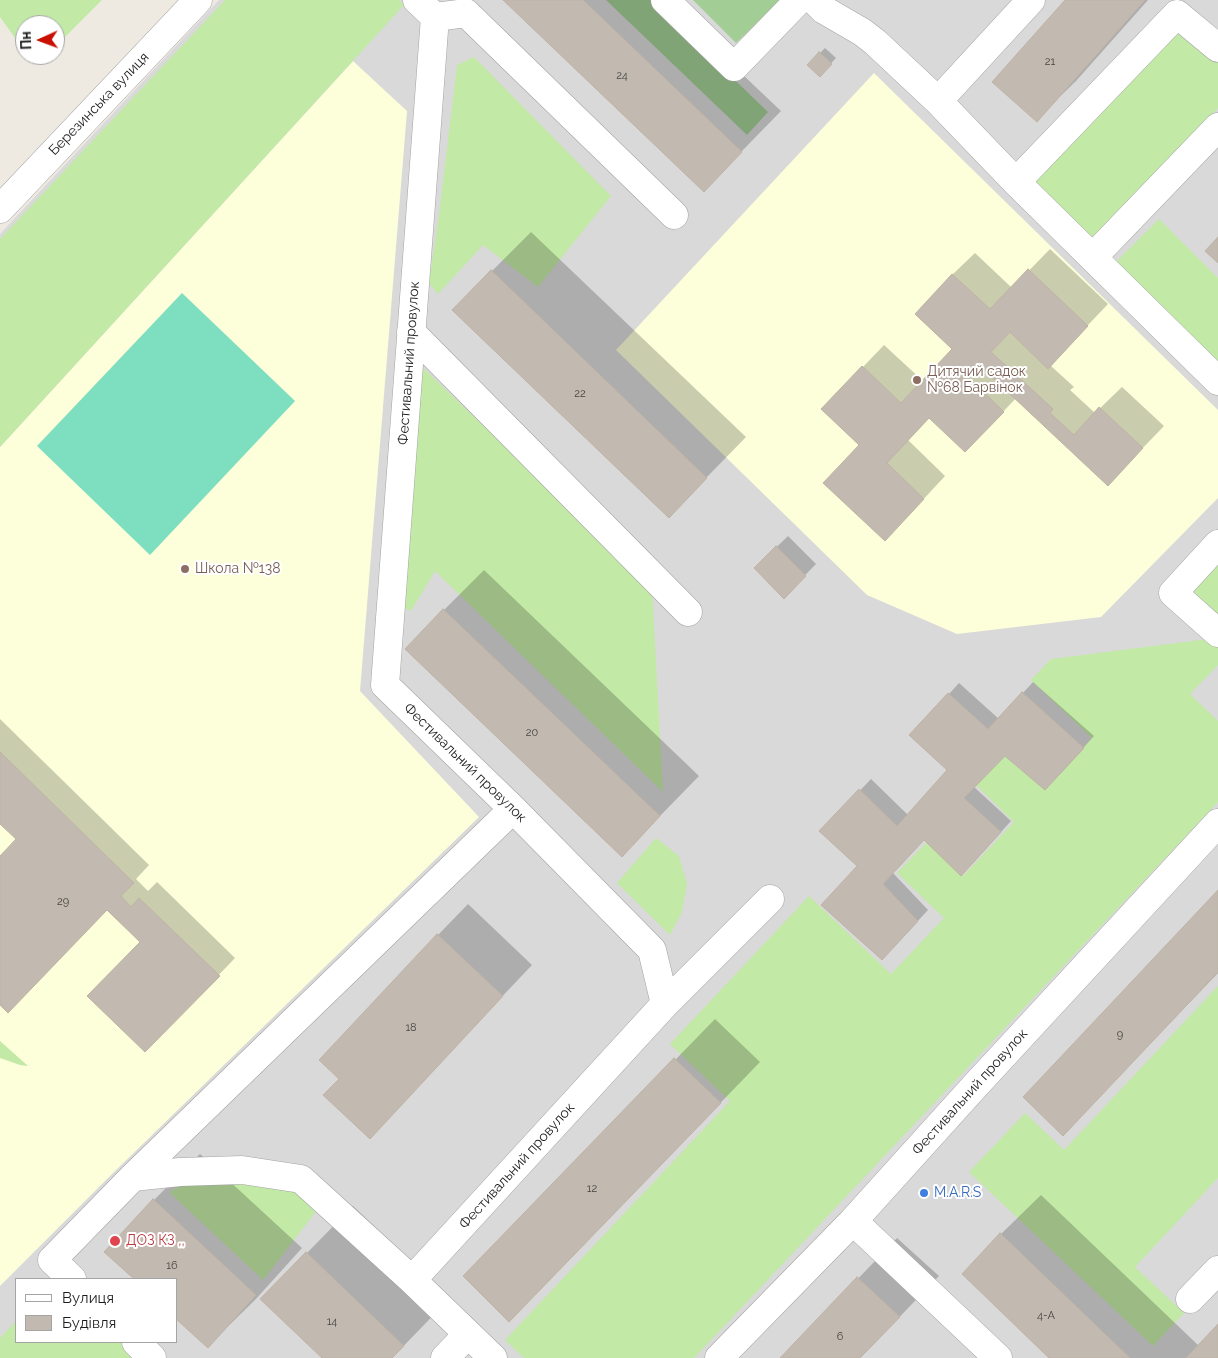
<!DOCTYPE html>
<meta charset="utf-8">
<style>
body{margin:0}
#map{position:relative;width:1218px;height:1358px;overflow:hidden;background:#eeeae1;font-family:Raleway,sans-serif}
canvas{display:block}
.legend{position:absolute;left:15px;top:1278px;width:162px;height:65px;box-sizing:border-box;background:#fff;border:1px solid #a4a4a4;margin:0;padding:6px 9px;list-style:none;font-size:15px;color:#1c1c1c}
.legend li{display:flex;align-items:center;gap:10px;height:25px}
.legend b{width:25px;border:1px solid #a4a4a4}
.north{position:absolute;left:15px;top:15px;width:50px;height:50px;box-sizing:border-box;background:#fff;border:1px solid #a4a4a4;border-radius:50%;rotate:268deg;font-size:14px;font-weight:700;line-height:20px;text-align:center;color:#1c1c1c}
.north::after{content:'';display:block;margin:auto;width:18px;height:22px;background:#c80f00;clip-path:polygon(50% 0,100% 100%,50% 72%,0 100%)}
</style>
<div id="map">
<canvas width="1218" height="1358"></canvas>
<ul class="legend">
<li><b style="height:6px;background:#fff"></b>Вулиця</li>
<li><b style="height:14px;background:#c2bab1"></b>Будівля</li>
</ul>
<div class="north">Пн</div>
</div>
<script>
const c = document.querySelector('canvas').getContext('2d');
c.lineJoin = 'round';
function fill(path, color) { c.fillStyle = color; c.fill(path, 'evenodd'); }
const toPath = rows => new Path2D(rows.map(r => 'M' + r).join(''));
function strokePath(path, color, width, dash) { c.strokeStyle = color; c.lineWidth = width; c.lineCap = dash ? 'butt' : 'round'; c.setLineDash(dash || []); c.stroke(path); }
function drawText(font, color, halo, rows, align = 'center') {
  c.font = font + ' Raleway,sans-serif'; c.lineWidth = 4; c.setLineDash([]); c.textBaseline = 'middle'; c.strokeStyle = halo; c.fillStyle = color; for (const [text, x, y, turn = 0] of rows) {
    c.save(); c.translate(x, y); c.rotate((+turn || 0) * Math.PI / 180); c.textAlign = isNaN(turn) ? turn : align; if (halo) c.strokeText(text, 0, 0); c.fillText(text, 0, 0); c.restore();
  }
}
const residential = toPath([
 [219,0,1218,0,1218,1358,0,1358,0,234],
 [16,1279,176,1279,176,1342,16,1342]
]);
const education = toPath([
 [353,61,407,111,360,691,479,817,111,1175,0,1286,0,447],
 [874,73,1218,410,1218,498,1101,617,957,634,867,595,616,350]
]);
const grass = toPath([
 [0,0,102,0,55,47,55,25,25,25,25,52,0,17],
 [225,0,399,0,404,5,0,447,0,239],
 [1179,22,1218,60,1218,108,1092,244,1028,182],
 [474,57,611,196,538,287,483,245,438,294,429,283,439,215,457,65],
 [1159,219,1218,278,1218,366,1114,264],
 [422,367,652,587,663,792,435,571,411,611,402,607],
 [1218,554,1218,616,1187,585],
 [1208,639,1218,648,1218,665,1190,694,1218,721,1218,802,694,1358,524,1358,505,1340,730,1101,670,1044,809,896,891,974,944,918,897,873,928,841,964,875,1014,822,975,784,1004,752,1044,789,1092,738,1031,680,1051,659],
 [656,838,679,856,687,884,682,912,670,935,617,883],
 [1218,986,1218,1178,1135,1267,1184,1313,1153,1346,969,1172,1025,1113,1064,1150],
 [0,1041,28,1066,20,1065,0,1058],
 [190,1181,242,1182,292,1188,318,1209,263,1280,169,1192],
 [16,1321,16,1342,121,1342,137,1358,0,1358,0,1338]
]);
const forest = toPath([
 [606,0,652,0,768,112,747,135],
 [693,0,780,0,736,43]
]);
const pitch = toPath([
 [182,293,295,401,150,555,37,446]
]);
const shadow = toPath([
 [505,0,664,0,781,111,704,190],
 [1066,0,1148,0,1076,81,1036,120],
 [825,48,836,58,820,75,808,65],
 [531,232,746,437,669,516,492,271],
 [1050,249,1108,304,1050,365,1074,387,1070,390,1095,413,1122,387,1164,426,1108,484,1016,398,987,429,930,417,908,440,945,476,906,518,861,445,863,367,884,345,923,381,953,349,916,314,953,274,975,253,1012,288],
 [788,536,816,564,784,597,755,568],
 [484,570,699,776,622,855,444,610],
 [1033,682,1094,736,1056,778,1005,755,974,787,1011,821,972,864,924,839,893,873,928,910,893,948,859,866,821,831,871,779,908,815,949,770,949,694,959,683,999,719],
 [0,719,149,865,136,879,148,891,157,882,235,958,162,1034,141,942,107,908,0,1004,0,858,18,838,0,822],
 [1218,892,1218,973,1063,1134],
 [468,904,532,965,369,1137,341,1078,438,935],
 [715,1019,760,1062,549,1280,465,1276],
 [200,1154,302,1248,255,1300,208,1346,176,1279,136,1279,106,1252,154,1200],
 [1041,1195,1199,1346,1218,1326,1218,1358,1051,1358,1001,1234],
 [353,1206,450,1298,392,1358,324,1358,262,1299],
 [897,1238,939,1276,860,1358,782,1358]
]);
const building = toPath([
 [503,0,583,0,742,152,704,192,503,0],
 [1065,0,1145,0,1037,122,992,82,1065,0],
 [819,52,832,64,820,77,807,65,819,52],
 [1218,237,1218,263,1205,251,1218,237],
 [1028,269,1088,326,1048,369,1010,332,991,352,1053,409,1050,413,1074,435,1099,407,1143,448,1108,486,979,365,968,377,1004,412,965,452,929,418,887,463,924,499,885,541,823,483,859,445,821,409,862,366,901,403,952,349,915,314,952,274,990,309,1028,269],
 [491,270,707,478,669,518,452,310,491,270],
 [776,546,806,576,784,599,754,568,776,546],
 [443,609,660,816,622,857,405,649,443,609],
 [1022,692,1084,748,1045,790,1005,756,964,798,1001,832,961,876,924,840,883,884,918,921,882,960,821,905,857,866,819,831,859,789,897,826,947,770,909,735,948,693,988,729,1022,692],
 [0,752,134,883,121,896,131,907,139,898,220,976,145,1052,87,996,140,942,107,910,8,1013,0,1005,0,856,16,839,0,824,0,752],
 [1218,890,1218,972,1063,1136,1023,1097,1218,890],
 [437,934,503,996,370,1139,323,1095,339,1079,319,1060,437,934],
 [674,1058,721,1103,509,1322,463,1276,674,1058],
 [153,1199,256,1295,208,1348,176,1319,176,1279,134,1279,104,1252,153,1199],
 [1000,1233,1130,1358,1049,1358,962,1274,1000,1233],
 [306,1252,404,1346,392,1358,322,1358,260,1299,306,1252],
 [857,1277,900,1317,860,1358,780,1358,857,1277],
 [1218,1324,1218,1358,1186,1358,1218,1324]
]);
const minor = toPath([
 [417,0,435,17,385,685,513,809,652,950,665,1004],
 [665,0,734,67,799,0],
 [814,0,824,10,862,32,875,42,938,101,1016,182,1218,381],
 [435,17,466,13,674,215],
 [938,101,1031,0],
 [1016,182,1177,14,1218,48],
 [0,209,198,0],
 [1093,257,1218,127],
 [411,332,688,612],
 [1218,544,1173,593,1218,633],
 [133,1177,513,809],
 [853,1221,998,1358],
 [72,1279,52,1260,133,1177,180,1172,242,1170,301,1179,412,1280],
 [1190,1299,1218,1270],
 [136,1342,152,1358],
 [445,1358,468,1334],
 [493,1358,412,1280,665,1004,770,899],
 [719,1358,853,1221,974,1087,1218,823]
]);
const markers = [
 [917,380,5,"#8d6e63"],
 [185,569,5,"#8d6e63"],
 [924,1193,5,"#3f7fe0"],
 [115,1241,6,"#e0444e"]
];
const numberNames = [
 ["21",1050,62],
 ["24",622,76],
 ["22",580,394],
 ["20",532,733],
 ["29",63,902],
 ["18",411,1028],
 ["9",1120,1035],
 ["12",592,1189],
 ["16",172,1266],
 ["4-А",1046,1316],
 ["14",332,1322],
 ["6",840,1337]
];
const streetNames = [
 ["Березинська вулиця",99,104,-46],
 ["Фестивальний провулок",409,363,-86],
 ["Фестивальний провулок",465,763,44],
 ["Фестивальний провулок",970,1092,-48],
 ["Фестивальний провулок",517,1166,-48]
];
const educationNames = [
 ["Дитячий садок",927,372],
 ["№68 Барвінок",927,388],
 ["Школа №138",195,569]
];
const shopNames = [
 ["M.A.R.S",934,1193]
];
const healthNames = [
 ["ДОЗ КЗ ,,",126,1241]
];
fill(residential, '#dad9d9');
fill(education, '#fcffd9');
fill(grass, '#c2e9a6');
fill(forest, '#a2cd95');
fill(pitch, '#7edec0');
fill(shadow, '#0003');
fill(building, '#c2bab1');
strokePath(building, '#bfb2a4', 1);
strokePath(minor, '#a3a3a3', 29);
strokePath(minor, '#fff', 28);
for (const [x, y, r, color] of markers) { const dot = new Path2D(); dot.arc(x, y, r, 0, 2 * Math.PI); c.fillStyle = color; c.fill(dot); strokePath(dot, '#fff', 2); }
drawText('11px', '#464441', null, numberNames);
drawText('14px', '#1c1c1c', '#fff', streetNames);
drawText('14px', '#785e54', '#fff', educationNames, 'left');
drawText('14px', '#366cbe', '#fff', shopNames, 'left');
drawText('14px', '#be3a42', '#fff', healthNames, 'left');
</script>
